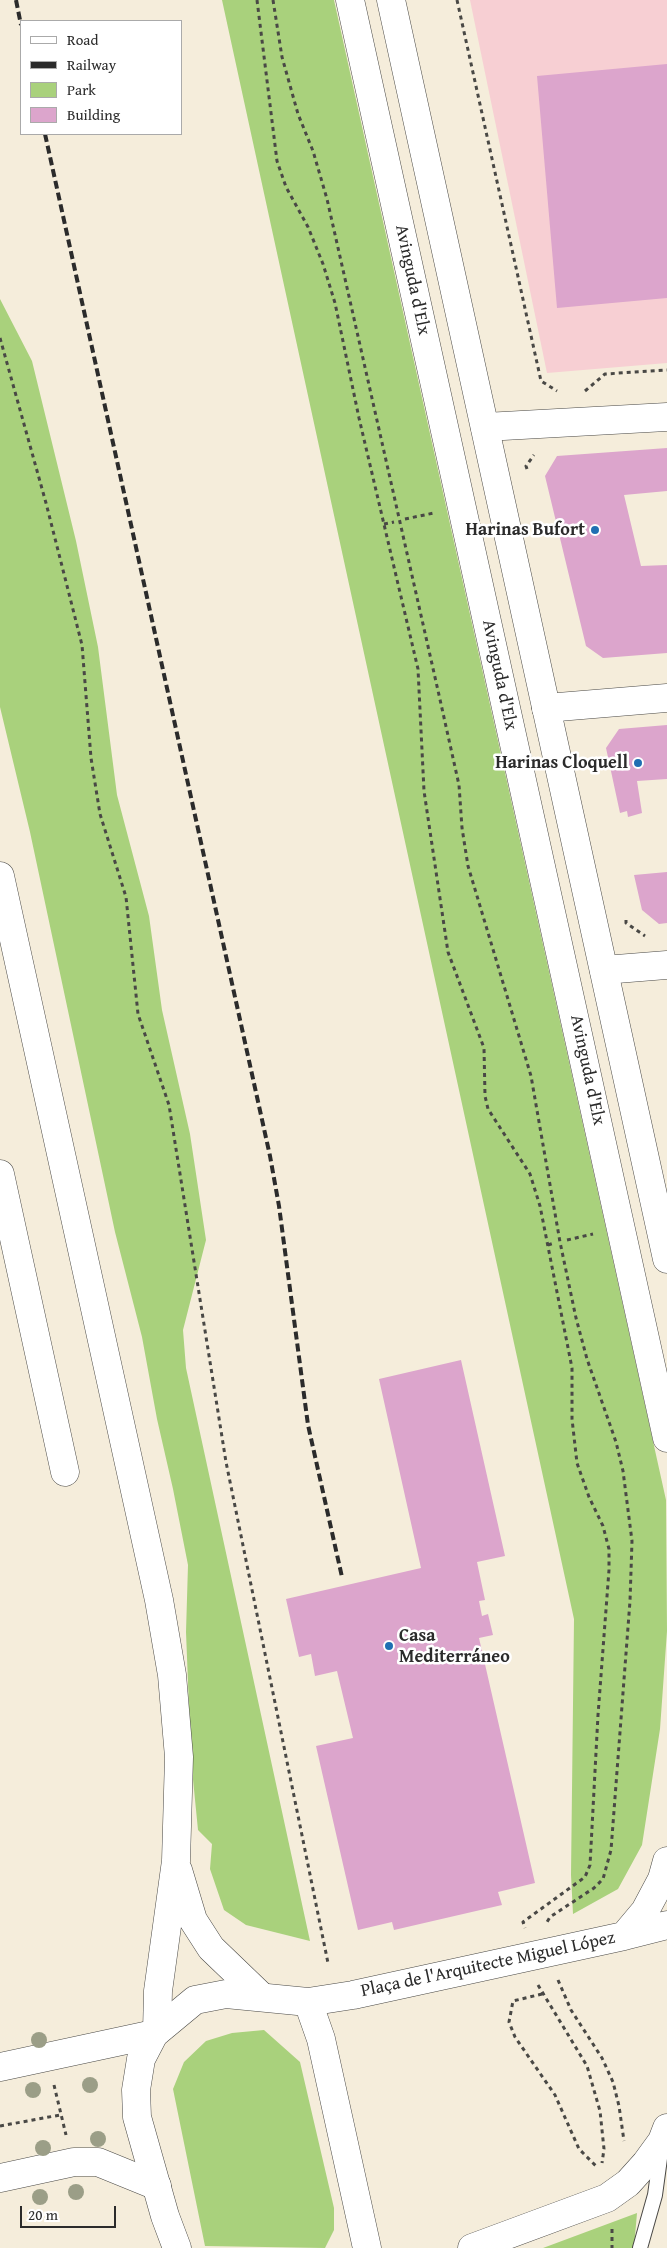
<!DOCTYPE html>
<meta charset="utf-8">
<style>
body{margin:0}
#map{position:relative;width:667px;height:2248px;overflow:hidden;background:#f5eddb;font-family:"Gentium Book Plus",serif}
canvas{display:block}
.legend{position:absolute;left:20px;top:20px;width:162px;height:115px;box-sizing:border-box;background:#fff;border:1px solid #aaa;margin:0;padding:6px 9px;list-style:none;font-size:15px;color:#2b2b2b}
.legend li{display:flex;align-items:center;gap:10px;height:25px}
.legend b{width:25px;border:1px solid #aaa}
.scale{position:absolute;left:20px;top:2206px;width:96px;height:22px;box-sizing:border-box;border:2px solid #2b2b2b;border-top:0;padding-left:6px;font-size:15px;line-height:18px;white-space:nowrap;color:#2b2b2b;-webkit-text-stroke:4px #fff;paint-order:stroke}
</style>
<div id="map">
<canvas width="667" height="2248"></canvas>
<ul class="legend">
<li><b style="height:6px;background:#fff"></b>Road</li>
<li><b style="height:6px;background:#2b2b2b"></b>Railway</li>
<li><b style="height:14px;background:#a9d17c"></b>Park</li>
<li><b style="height:14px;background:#dca5cc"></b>Building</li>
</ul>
<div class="scale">20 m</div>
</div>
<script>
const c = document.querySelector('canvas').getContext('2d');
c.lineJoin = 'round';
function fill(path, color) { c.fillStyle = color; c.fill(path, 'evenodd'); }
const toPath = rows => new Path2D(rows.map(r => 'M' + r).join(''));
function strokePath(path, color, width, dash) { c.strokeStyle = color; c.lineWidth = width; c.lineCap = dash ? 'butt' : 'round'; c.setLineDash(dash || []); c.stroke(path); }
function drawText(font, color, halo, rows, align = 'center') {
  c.font = font + ' "Gentium Book Plus",serif'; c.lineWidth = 5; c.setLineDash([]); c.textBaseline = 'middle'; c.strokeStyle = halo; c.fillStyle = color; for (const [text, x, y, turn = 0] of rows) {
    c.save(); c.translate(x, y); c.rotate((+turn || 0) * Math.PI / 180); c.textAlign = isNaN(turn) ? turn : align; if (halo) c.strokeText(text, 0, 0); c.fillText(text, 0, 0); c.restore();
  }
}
const built = toPath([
 [470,0,667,0,667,363,547,373]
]);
const green = toPath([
 [222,0,334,0,666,1500,667,1631,660,1729,642,1845,618,1889,573,1914,571,1875,574,1619],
 [0,299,32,361,76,541,98,647,117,795,149,916,162,1010,190,1134,206,1240,183,1330,186,1368,310,1941,246,1925,224,1910,210,1869,212,1844,198,1830,191,1759,186,1632,188,1565,173,1489,157,1419,142,1337,115,1232,30,832,0,707],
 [264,2030,300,2062,334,2208,334,2230,325,2248,205,2246,173,2089,184,2062,206,2041,232,2033],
 [637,2213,634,2248,543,2248]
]);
const building = toPath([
 [667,64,667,298,557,308,537,76],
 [667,448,667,491,624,495,641,566,667,565,667,653,603,658,586,646,545,476,557,456],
 [667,725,667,779,637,781,642,813,628,817,627,811,620,813,606,748,619,729],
 [667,872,667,923,659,924,642,910,634,875],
 [461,1360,505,1556,477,1562,485,1600,479,1601,482,1616,488,1614,493,1635,479,1638,535,1883,498,1892,502,1905,394,1930,392,1922,358,1930,316,1746,353,1738,337,1671,315,1676,311,1654,299,1657,286,1599,421,1568,379,1379]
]);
const path = toPath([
 [257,0,277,161,286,187,308,227,323,264,335,303,359,418,418,669,424,791,448,952,484,1048,485,1096,488,1109,530,1174,540,1206,572,1368,572,1419,577,1463,589,1497,603,1526,609,1549,609,1570,598,1715,590,1865,585,1877,523,1922,525,1928],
 [273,0,282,57,298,114,313,151,327,199,439,695,459,785,462,828,468,866,531,1076,560,1242,576,1318,587,1359,616,1442,623,1471,632,1541,630,1601,611,1850,603,1879,594,1888,550,1917,547,1922],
 [457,0,541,381,557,391],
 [0,338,46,503,82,645,91,758,100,814,126,897,138,1014,169,1105,226,1462,328,1963],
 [585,391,605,374,667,370],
 [527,469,526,466,534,455],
 [405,519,434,513],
 [384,524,394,522],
 [626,920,626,923,645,936],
 [567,1240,593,1234],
 [548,1245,554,1243],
 [558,1980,571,2010,602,2058,613,2082,619,2106,624,2141],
 [538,1985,587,2066,600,2111,604,2149,602,2163],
 [542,1994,513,2001,509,2022,515,2037,555,2095,579,2149,597,2167],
 [54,2085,66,2135],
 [0,2126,60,2115],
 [612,2229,612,2248]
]);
const lane = toPath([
 [640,2248,655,2195,661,2151]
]);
const street = toPath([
 [485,427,667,417],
 [546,708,667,698],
 [0,876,159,1600,172,1675,179,1757,176,1861,158,1991,157,2031],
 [604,970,667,965],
 [0,1174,65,1472],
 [178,1870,193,1920,211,1948,262,1997]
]);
const secondary = toPath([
 [0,2067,154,2034],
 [0,2178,74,2162,98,2162,157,2186]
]);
const primary = toPath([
 [350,0,667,1438],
 [391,0,667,1259],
 [624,1936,645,1911,662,1879,667,1861],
 [308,2002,321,2039,367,2248],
 [177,2248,165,2216,137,2117,136,2090,141,2059,154,2034,195,2000,226,1994,308,2002,353,1995,624,1936,667,1925],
 [472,2248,607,2198,628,2183,646,2163,662,2141,667,2128]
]);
const rail = toPath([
 [16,0,21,25],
 [45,134,270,1156,279,1206,308,1425,342,1577]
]);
const trees = [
 [39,2040],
 [90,2085],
 [33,2090],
 [98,2139],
 [43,2148],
 [76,2192],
 [40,2197]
];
const markers = [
 [595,530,5,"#1f6fb2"],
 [638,763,5,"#1f6fb2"],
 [389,1646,5,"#1f6fb2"]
];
const streetNames = [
 ["Avinguda d'Elx",412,280,78],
 ["Avinguda d'Elx",499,675,78],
 ["Avinguda d'Elx",587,1070,78],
 ["Plaça de l'Arquitecte Miguel López",488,1965,-12]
];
const poiNames = [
 ["Harinas Bufort",585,530],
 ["Harinas Cloquell",628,763],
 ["Casa",399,1636,"left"],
 ["Mediterráneo",399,1657,"left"]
];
fill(built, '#f7cfd3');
fill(green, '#a9d17c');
fill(building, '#dca5cc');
strokePath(lane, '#494845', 16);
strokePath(street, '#494845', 29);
strokePath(secondary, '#494845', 29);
strokePath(primary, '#494845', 29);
strokePath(path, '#494845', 3, [4, 4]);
strokePath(lane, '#fff', 14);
strokePath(street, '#fff', 28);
strokePath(secondary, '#fff', 28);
strokePath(primary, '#fff', 28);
strokePath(rail, '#2b2b2b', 4, [8, 4]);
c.fillStyle = '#9b9e87';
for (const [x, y] of trees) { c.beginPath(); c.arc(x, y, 8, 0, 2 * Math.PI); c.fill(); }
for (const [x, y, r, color] of markers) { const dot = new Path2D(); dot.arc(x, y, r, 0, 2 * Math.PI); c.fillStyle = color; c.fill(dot); strokePath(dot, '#fff', 2); }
drawText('18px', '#2b2b2b', '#fff', streetNames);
drawText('bold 18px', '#2b2b2b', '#fff', poiNames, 'right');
</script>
